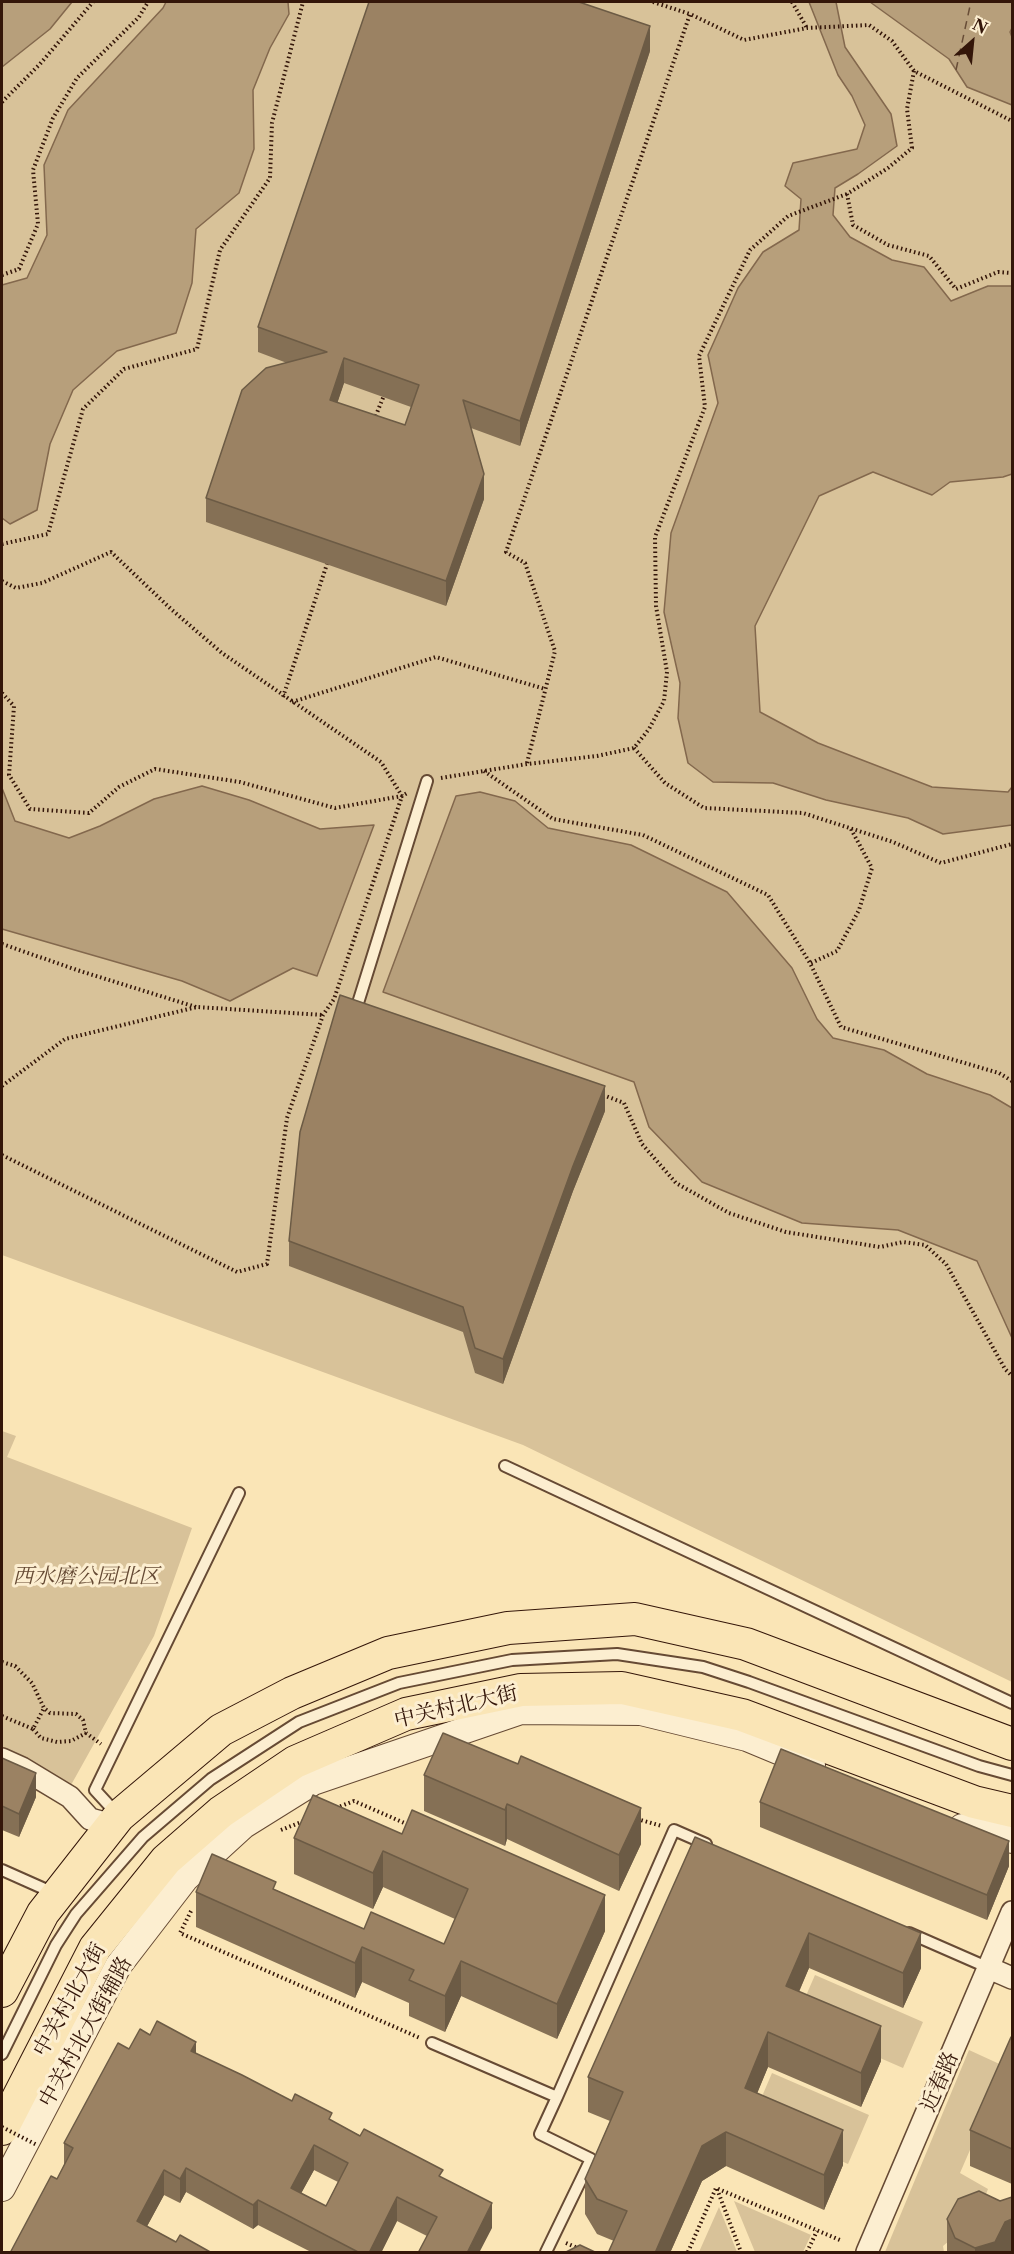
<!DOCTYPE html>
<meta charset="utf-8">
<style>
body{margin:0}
#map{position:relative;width:1014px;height:2254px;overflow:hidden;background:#fae5b6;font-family:"Libre Caslon Text",serif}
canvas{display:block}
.frame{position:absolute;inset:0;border:3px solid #341609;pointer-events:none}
.north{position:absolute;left:942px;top:12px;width:60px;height:60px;-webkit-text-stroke:4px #fceed0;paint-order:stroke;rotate:27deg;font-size:16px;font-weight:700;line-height:24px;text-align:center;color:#341609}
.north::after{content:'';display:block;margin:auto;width:21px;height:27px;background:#341609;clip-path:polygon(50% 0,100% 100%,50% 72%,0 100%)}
</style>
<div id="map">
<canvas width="1014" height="2254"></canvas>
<div class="frame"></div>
<div class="north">N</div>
</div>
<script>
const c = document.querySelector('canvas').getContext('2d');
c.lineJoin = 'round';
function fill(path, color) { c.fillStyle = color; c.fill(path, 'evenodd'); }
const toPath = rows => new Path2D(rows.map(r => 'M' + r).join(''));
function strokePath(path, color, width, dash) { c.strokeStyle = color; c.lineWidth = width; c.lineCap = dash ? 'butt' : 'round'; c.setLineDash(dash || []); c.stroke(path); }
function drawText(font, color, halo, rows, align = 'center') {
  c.font = font + ' "Libre Caslon Text","Noto Serif SC",serif'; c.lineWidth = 6; c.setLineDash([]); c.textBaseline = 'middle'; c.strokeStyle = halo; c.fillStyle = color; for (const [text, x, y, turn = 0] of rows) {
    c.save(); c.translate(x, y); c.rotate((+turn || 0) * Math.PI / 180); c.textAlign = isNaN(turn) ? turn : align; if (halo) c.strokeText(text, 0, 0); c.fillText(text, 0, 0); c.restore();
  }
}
const green = toPath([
 [2,2,1012,2,1012,1682,523,1445,2,1255],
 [2,1431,16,1436,7,1457,192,1528,154,1636,61,1803,2,1775],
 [815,1975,923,2022,903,2068,795,2021],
 [969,2050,1006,2067,960,2173,988,2189,981,2207,967,2226,943,2246,944,2252,885,2252],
 [772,2073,869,2115,848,2164,751,2122],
 [734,2201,811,2235,803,2252,755,2252],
 [719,2207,737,2252,699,2252]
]);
const water = toPath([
 [2,2,72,2,50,29,2,67,2,2],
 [166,2,288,2,289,14,270,48,253,90,254,149,239,193,196,229,192,283,176,333,117,351,73,390,50,444,37,510,10,524,2,518,2,285,27,278,47,235,44,165,68,110,163,8,166,2],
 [809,2,836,2,845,47,891,114,897,146,858,174,835,188,833,215,850,237,892,260,924,267,951,301,988,286,1012,286,1012,474,1003,477,950,482,932,495,873,472,819,496,755,626,760,712,818,743,932,787,1008,792,1012,787,1012,825,943,834,908,818,826,800,773,783,713,782,688,763,678,718,680,683,664,612,671,533,718,403,708,355,738,288,763,252,799,230,801,199,785,186,793,163,857,149,865,125,852,96,838,75,809,2],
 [870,2,1012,2,1012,28,1010,32,1012,37,1012,105,967,87,949,59,870,2],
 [202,786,249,800,320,829,374,825,317,976,293,968,230,1001,182,981,2,929,2,788,15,821,69,838,100,826,154,799,202,786],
 [480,792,515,801,548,828,631,845,727,892,792,968,817,1019,833,1038,884,1050,927,1074,990,1095,1012,1108,1012,1338,977,1261,898,1230,802,1223,702,1182,649,1127,634,1082,383,992,456,796,480,792]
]);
const ferry = toPath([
 [956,70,970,6,968,2]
]);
const path = toPath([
 [653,2,690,14],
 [792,2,807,28],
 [914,71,907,109,912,148,888,168,847,194,853,225,888,245,929,256,956,289,998,272,1012,273],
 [2,102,40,64,93,2],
 [2,275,19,269,38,224,33,170,53,118,77,78,139,17,148,2],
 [374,420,385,393],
 [2,544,48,534,83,409,124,369,197,349,220,250,270,178,272,123,303,2],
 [2,581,16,588,42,583,111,552,172,610,222,653,381,762,402,796],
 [2,693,14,706,9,775,30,809,89,813,119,787,155,769,240,782,335,808,402,796,407,793],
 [283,697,328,561],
 [292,702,436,657,545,689],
 [634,748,665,783,704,808,803,813,893,842,941,863,1012,844],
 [527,763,555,651,525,563,506,552,690,14,744,40,807,28,869,25,892,41,914,71,1012,121],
 [484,771,553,819,643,835,768,895,810,963,841,1027,999,1073,1012,1081],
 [441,778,527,764,597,756,634,748,649,729,664,701,667,672,656,606,655,537,705,407,699,356,750,250,788,216,847,194],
 [2,944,80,971,196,1007],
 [811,963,837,951,859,910,872,868,851,829],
 [2,1086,65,1039,197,1007,323,1015],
 [603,1095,624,1103,642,1144,676,1183,729,1213,786,1232,880,1247,903,1242,925,1245,946,1264,1005,1369,1012,1376],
 [2,1155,237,1272,267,1264,287,1118,323,1015,334,999,402,796],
 [2,1662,15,1666,32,1683,44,1708,50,1713,76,1714,83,1720,86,1733,101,1744],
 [2,1716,33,1729,44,1708],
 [33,1729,41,1738,57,1742,71,1741,86,1733],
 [336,1808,354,1801,409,1825],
 [637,1819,662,1826],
 [281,1830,304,1821],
 [191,1911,180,1933,420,2038],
 [717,2189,741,2252],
 [566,2243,587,2252],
 [688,2252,716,2188,840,2240],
 [807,2252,817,2231]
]);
const service = toPath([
 [358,1003,427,781],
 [505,1466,1012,1703],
 [117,1814,95,1790,239,1493],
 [2,1870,47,1890,55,1886],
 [909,1933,989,1968],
 [432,2043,557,2097,674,1830,706,1844],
 [2,2054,56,1945,76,1914,143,1837,211,1779,299,1722,399,1683,512,1660,617,1654,703,1667,749,1682,979,1766,1012,1775],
 [546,2252,591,2159,540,2134,557,2097]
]);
const minor = toPath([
 [2,1759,22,1768,70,1797,90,1819,112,1825],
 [989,1968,1012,1978],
 [867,2252,1012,1912]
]);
const tertiary = toPath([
 [962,1827,1012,1840],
 [2,2188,118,1966,185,1879,244,1825,313,1782,521,1711,641,1712,747,1738,812,1765]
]);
const primary = toPath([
 [2,1991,43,1913,119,1816,221,1730,292,1693,388,1653,508,1628,635,1619,746,1644,1012,1744],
 [2,2129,95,1948,166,1860,221,1812,295,1762,406,1714,521,1690,622,1688,742,1715,974,1802,1012,1811]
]);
const pathBridge = toPath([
 [2,2127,37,2145]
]);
const wall = toPath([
 [650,51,520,446,471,428,484,499,446,606,206,522,206,498,287,363,258,352,258,327],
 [344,383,411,407,405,425,337,403],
 [605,1111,573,1191,503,1384,475,1373,463,1332,289,1266,289,1241],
 [2,1758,36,1797,19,1837,2,1830],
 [424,1775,641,1844,619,1891,507,1839,505,1846,424,1811],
 [313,1795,605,1931,557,2039,461,1996,445,2032,409,2016,409,2003,362,1982,355,1998,196,1927,196,1892,276,1890,364,1929,444,1944,455,1919,383,1887,373,1909,294,1874,294,1838],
 [760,1802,1009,1866,987,1920,760,1827],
 [695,1837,921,1968,903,2008,809,1968,799,1992,881,2061,861,2107,768,2067,757,2093,843,2165,824,2210,726,2166,702,2181,670,2253,608,2253,614,2241,597,2234,585,2214,585,2179,610,2121,588,2112,588,2077],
 [150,2035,196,2054,332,2121,443,2178,492,2228,427,2236,397,2221,381,2253,313,2253,258,2225,253,2229,186,2192,180,2203,164,2195,147,2226,176,2242,212,2253,10,2253,57,2179,64,2165,64,2143],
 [314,2170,338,2182,326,2206,301,2193],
 [1012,2037,1012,2184,970,2166,970,2130],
 [1000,2201,1012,2253,947,2253,947,2219]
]);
const shadedWall = toPath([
 [650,26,650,51,520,446,520,421],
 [344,358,344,383,330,425,330,400],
 [484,474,484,499,446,606,446,581],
 [605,1086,605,1111,573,1191,503,1384,503,1359,573,1166],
 [36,1773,36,1797,19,1837,19,1814],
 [507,1804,507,1839,505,1846,505,1810],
 [641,1808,641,1844,619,1891,619,1855],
 [1009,1841,1009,1866,987,1920,987,1895],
 [383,1851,383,1887,373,1909,373,1873],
 [605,1895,605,1931,557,2039,557,2004],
 [809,1933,809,1968,786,2021,786,1986],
 [921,1933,921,1968,903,2008,903,1973],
 [362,1947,362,1982,355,1998,355,1963],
 [461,1961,461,1996,445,2032,445,1996],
 [881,2026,881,2061,861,2107,861,2073],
 [768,2032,768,2067,745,2123,745,2088],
 [196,2042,196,2067,191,2051],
 [843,2130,843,2165,824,2210,824,2175],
 [726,2132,726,2166,702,2181,670,2253,655,2253,702,2146],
 [314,2145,314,2170,291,2212,291,2188],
 [186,2168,186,2192,180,2203,180,2179],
 [164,2170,164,2195,137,2245,137,2221],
 [397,2197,397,2221,381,2253,369,2253],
 [258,2200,258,2225,253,2229,253,2205],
 [492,2203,492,2228,479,2253,467,2253],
 [1012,2219,1012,2253,975,2253,975,2248,1005,2222]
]);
const building = toPath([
 [369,2,579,2,650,26,520,421,463,400,484,474,446,581,206,498,242,390,266,368,327,352,258,327,369,2],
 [344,358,419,385,405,425,330,400,344,358],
 [340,995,605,1086,573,1166,503,1359,475,1348,463,1307,289,1241,300,1132,340,995],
 [443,1733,518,1764,521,1756,641,1808,619,1855,507,1804,505,1810,424,1775,443,1733],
 [781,1749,1009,1841,987,1895,760,1802,781,1749],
 [2,1758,36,1773,19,1814,2,1806,2,1758],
 [313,1795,402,1834,412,1810,605,1895,557,2004,461,1961,445,1996,409,1980,414,1970,362,1947,355,1963,196,1892,212,1854,276,1882,273,1889,364,1929,371,1912,444,1944,468,1889,383,1851,373,1873,294,1838,313,1795],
 [695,1837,921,1933,903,1973,809,1933,786,1986,881,2026,861,2073,768,2032,745,2088,843,2130,824,2175,726,2132,702,2146,655,2253,608,2253,627,2211,597,2199,585,2179,623,2092,588,2077,695,1837],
 [157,2021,196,2042,191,2051,242,2075,292,2101,295,2094,332,2113,329,2119,360,2136,364,2129,443,2170,439,2176,492,2203,467,2253,418,2253,437,2217,397,2197,369,2253,360,2253,258,2200,253,2205,186,2168,180,2179,164,2170,137,2221,176,2242,180,2235,212,2253,10,2253,51,2176,57,2179,73,2148,64,2143,118,2043,129,2049,140,2029,150,2035,157,2021],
 [314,2145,348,2163,326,2206,291,2188,314,2145],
 [1011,2037,1012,2037,1012,2149,970,2130,1011,2037],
 [979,2191,1000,2201,1012,2197,1012,2219,1005,2222,995,2242,975,2248,955,2238,947,2219,958,2199,979,2191],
 [580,2245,597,2253,564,2253,580,2245]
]);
const parkNames = [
 ["西水磨公园北区",86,1577]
];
const streetNames = [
 ["中关村北大街",456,1707,-13],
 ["中关村北大街",70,2000,-61],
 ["中关村北大街辅路",86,2032,-61],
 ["近春路",940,2082,-67]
];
fill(green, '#d8c299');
fill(water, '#b79f7b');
strokePath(water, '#83684d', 1.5);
strokePath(ferry, '#684d37', 1.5, [8, 6]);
strokePath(service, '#664a34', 14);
strokePath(minor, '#664a34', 24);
strokePath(tertiary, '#664a34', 28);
strokePath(primary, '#341609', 34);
strokePath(path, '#341609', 4, [1.5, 3]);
strokePath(service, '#fceed0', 10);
strokePath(minor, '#fceed0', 21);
strokePath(tertiary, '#fceed0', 26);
strokePath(primary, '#fae5b6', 32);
strokePath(pathBridge, '#341609', 4, [1.5, 3]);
fill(wall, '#857055');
fill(shadedWall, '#6c5b45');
fill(building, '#9b8263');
strokePath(building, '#6c5b45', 1.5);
drawText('italic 21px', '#654a34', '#fceed0', parkNames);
drawText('21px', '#341609', '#fceed0', streetNames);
</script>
